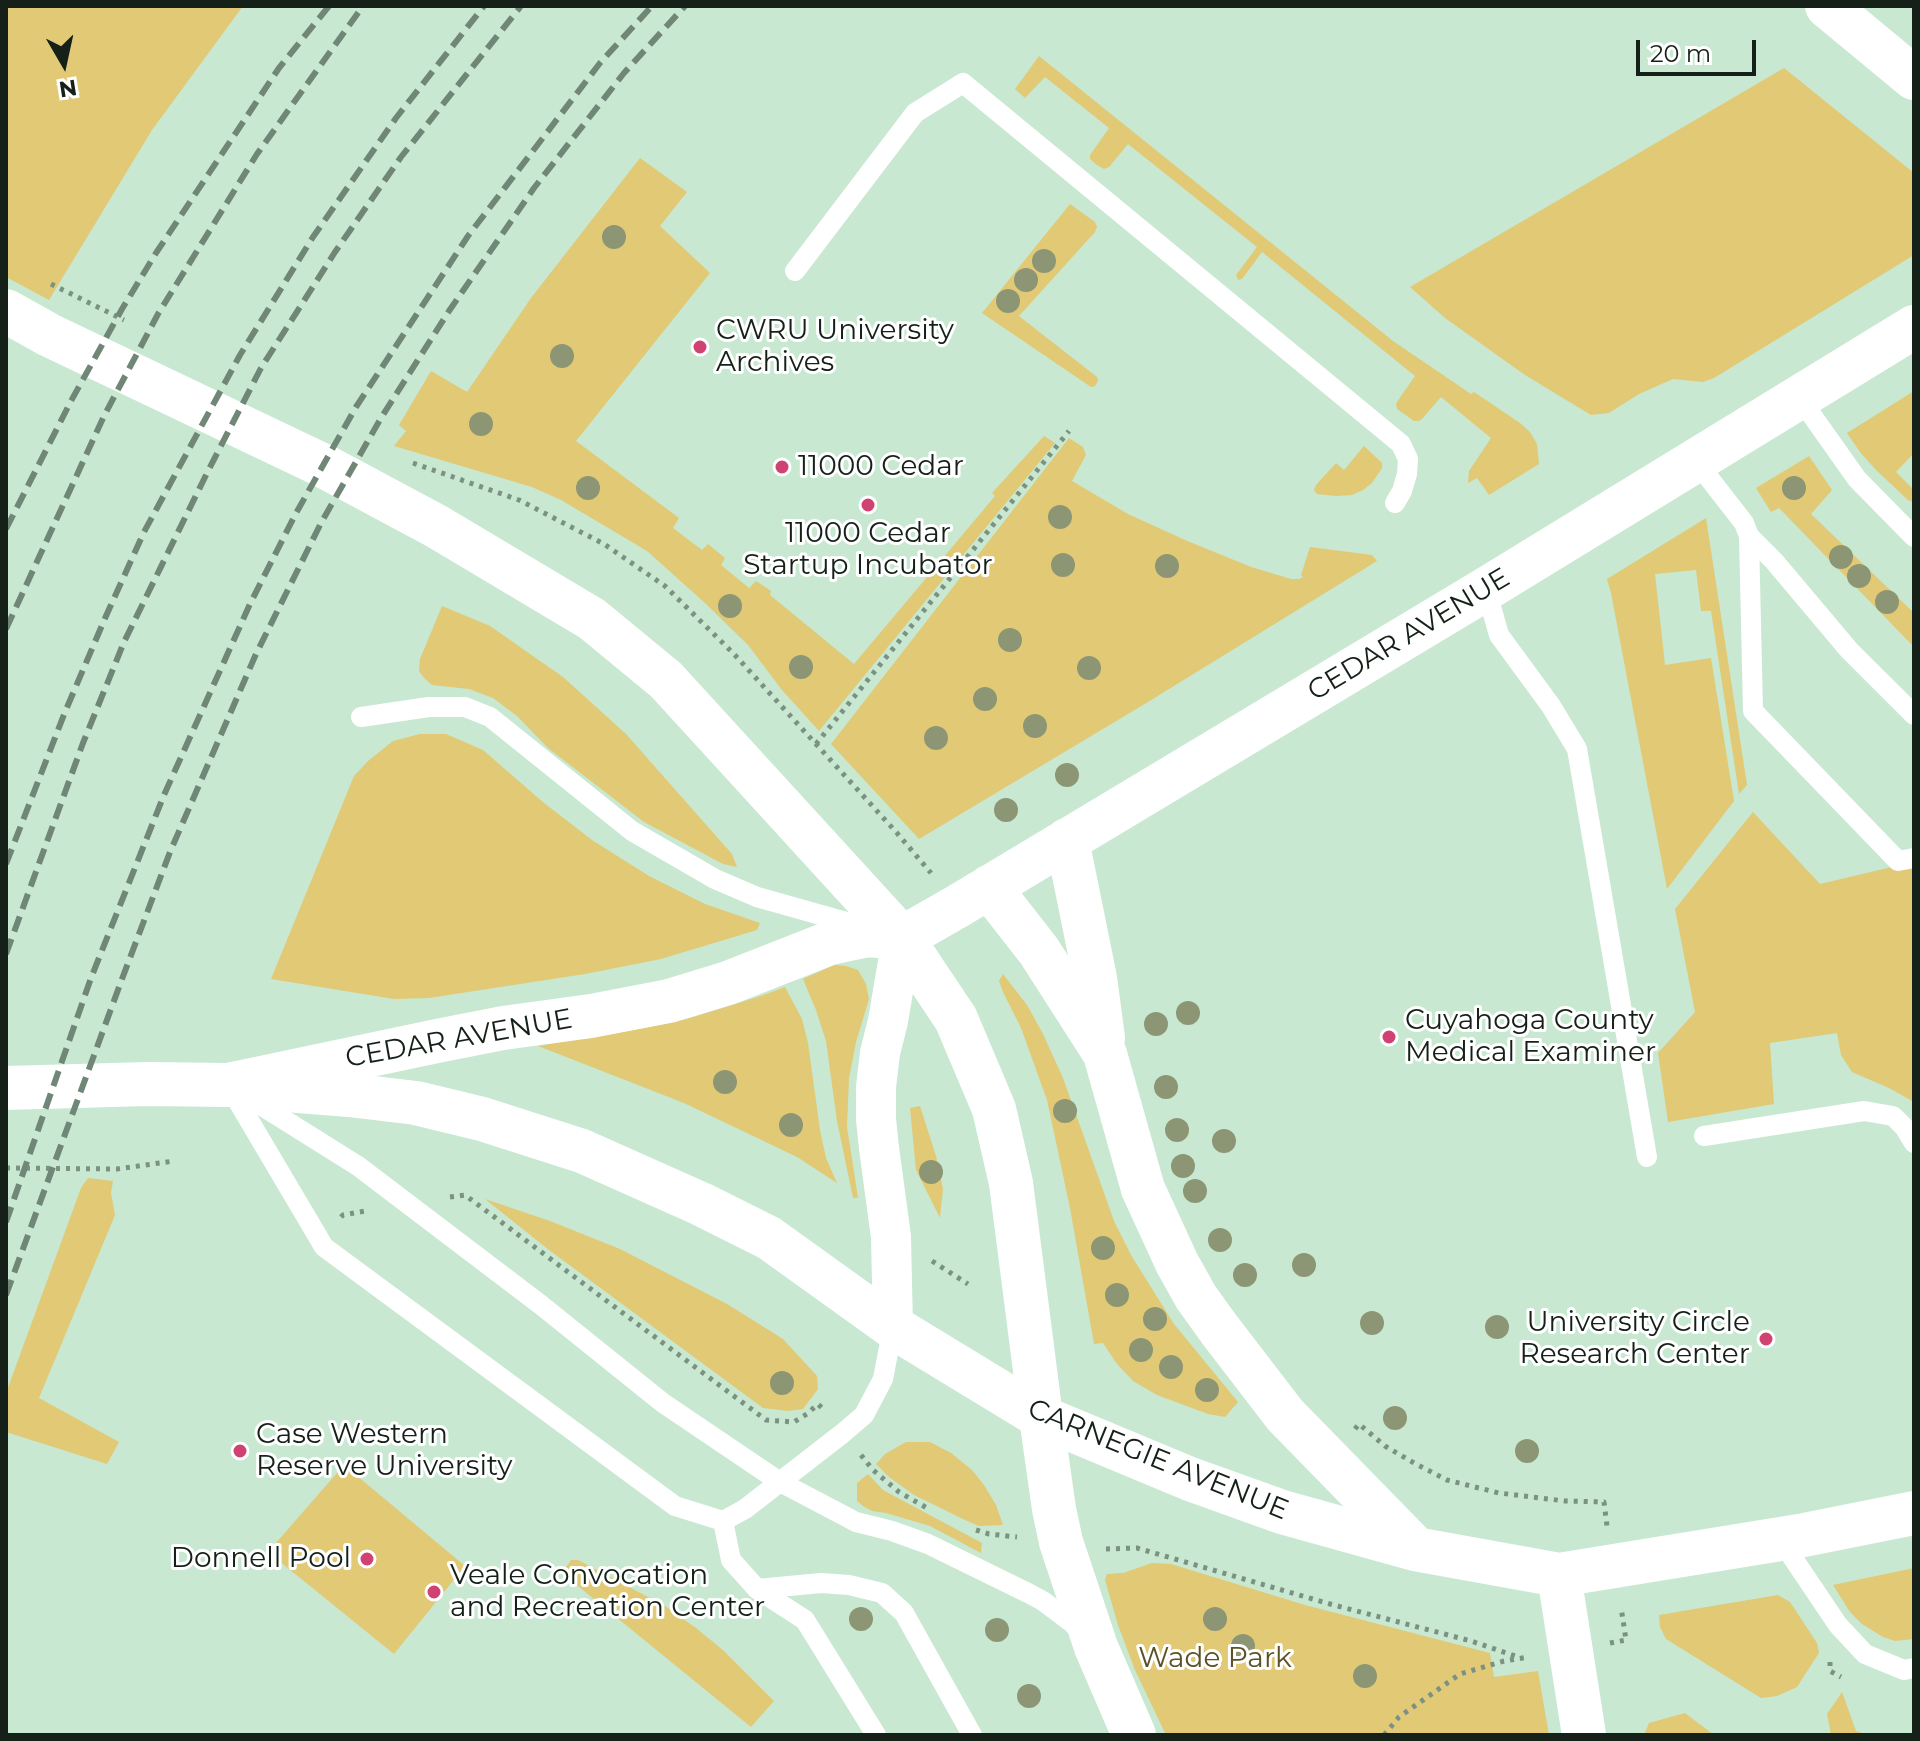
<!DOCTYPE html>
<style>
body{margin:0}
#map{position:relative;width:1920px;height:1741px;overflow:hidden;background:#c8e8d1;font-family:Montserrat,sans-serif}
canvas{display:block}
.frame{position:absolute;inset:0;border:8px solid #142018;pointer-events:none}
.north{position:absolute;left:24px;top:24px;width:80px;height:80px;-webkit-text-stroke:6px #fff;paint-order:stroke;rotate:171deg;font-size:22px;font-weight:700;line-height:32px;text-align:center;color:#142018}
.north::after{content:'';display:block;margin:auto;width:28px;height:36px;background:#142018;clip-path:polygon(50% 0,100% 100%,50% 72%,0 100%)}
.scale{position:absolute;left:1636px;top:40px;width:120px;height:36px;box-sizing:border-box;border:4px solid #142018;border-top:0;padding-left:10px;font-size:24px;line-height:28px;white-space:nowrap;color:#142018;-webkit-text-stroke:6px #fff;paint-order:stroke}
</style>
<div id="map">
<canvas width="1920" height="1741"></canvas>
<div class="frame"></div>
<div class="north">N</div>
<div class="scale">20 m</div>
</div>
<script>
const c = document.querySelector('canvas').getContext('2d');
c.lineJoin = 'round';
function fill(path, color) { c.fillStyle = color; c.fill(path, 'evenodd'); }
const toPath = rows => new Path2D(rows.map(r => 'M' + r).join(''));
function strokePath(path, color, width, dash) { c.strokeStyle = color; c.lineWidth = width; c.lineCap = dash ? 'butt' : 'round'; c.setLineDash(dash || []); c.stroke(path); }
function drawText(font, color, halo, rows, align = 'center') {
  c.font = font + ' Montserrat,sans-serif'; c.lineWidth = 6; c.setLineDash([]); c.textBaseline = 'middle'; c.strokeStyle = halo; c.fillStyle = color; for (const [text, x, y, turn = 0] of rows) {
    c.save(); c.translate(x, y); c.rotate((+turn || 0) * Math.PI / 180); c.textAlign = isNaN(turn) ? turn : align; if (halo) c.strokeText(text, 0, 0); c.fillText(text, 0, 0); c.restore();
  }
}
const green = toPath([
 [6,6,243,6,152,130,49,300,6,277],
 [1039,56,1393,341,1471,394,1474,392,1520,423,1530,432,1537,444,1539,464,1489,495,1477,478,1468,483,1469,471,1491,438,1441,397,1422,419,1419,421,1414,421,1397,409,1396,404,1399,399,1415,376,1262,252,1242,279,1238,280,1236,275,1257,247,1128,144,1109,167,1104,169,1097,165,1090,159,1090,155,1109,128,1045,77,1025,98,1015,89],
 [1784,68,1914,173,1914,255,1714,378,1703,382,1673,379,1639,394,1609,413,1591,415,1525,375,1445,318,1410,287],
 [640,158,687,192,660,226,710,273,576,441,679,518,673,528,702,550,708,544,725,558,721,565,749,588,756,581,771,591,770,595,854,664,995,496,992,493,1044,436,1055,443,819,731,782,690,748,645,705,603,647,551,561,500,532,487,394,446,406,431,399,425,431,371,467,392,531,298],
 [1070,204,1095,222,1097,227,1095,232,1019,316,1097,377,1098,381,1095,386,1091,387,982,313],
 [1914,391,1914,453,1896,472,1914,490,1913,502,1908,500,1876,470,1860,452,1847,433],
 [1069,438,1083,447,1086,455,1072,481,1128,514,1185,540,1251,567,1291,579,1299,579,1303,577,1301,575,1310,547,1372,555,1377,561,1143,705,919,839,831,744],
 [1364,446,1382,463,1382,468,1372,483,1363,490,1352,495,1336,496,1317,494,1314,490,1316,485,1336,463,1344,470],
 [1809,456,1832,490,1811,514,1914,613,1914,647,1779,508,1771,512,1756,488],
 [1706,518,1747,785,1739,794,1711,611,1701,611,1696,570,1655,574,1665,665,1711,658,1734,801,1667,889,1611,593,1607,579],
 [442,606,490,626,563,677,626,734,732,854,737,867,723,864,644,822,548,748,517,716,493,698,469,689,432,685,425,679,419,671,420,659],
 [420,734,446,734,483,750,544,803,592,840,649,876,705,904,760,923,757,930,661,959,585,974,429,998,394,999,271,979,354,776,368,761,393,741],
 [1753,812,1820,884,1913,862,1914,1102,1889,1088,1852,1072,1841,1055,1837,1033,1770,1043,1774,1104,1668,1122,1658,1053,1695,1012,1675,909],
 [834,965,846,966,858,970,866,984,869,999,856,1042,849,1078,847,1127,858,1198,853,1198,837,1121,826,1041,816,1010,803,979],
 [1003,974,1027,1005,1043,1034,1063,1078,1114,1221,1131,1255,1174,1324,1238,1402,1225,1417,1208,1414,1157,1395,1133,1381,1117,1364,1103,1343,1094,1344,1070,1208,1047,1100,1021,1028,1003,992,999,981],
 [785,987,802,1019,808,1043,820,1130,826,1158,837,1183,797,1157,684,1103,538,1046,638,1029,690,1018,761,996],
 [920,1106,936,1156,943,1189,940,1218,916,1170,910,1108],
 [88,1178,113,1181,111,1193,115,1215,39,1398,119,1442,107,1464,6,1432,6,1393,81,1188],
 [485,1199,550,1221,620,1249,727,1304,783,1339,817,1376,818,1389,803,1409,788,1411,763,1408,549,1250],
 [906,1442,930,1442,951,1453,972,1470,984,1485,996,1505,1003,1525,979,1526,965,1520,914,1495,889,1477,876,1464,885,1454],
 [344,1465,465,1566,394,1654,268,1552],
 [868,1474,883,1490,982,1543,981,1553,930,1526,886,1513,872,1511,863,1506,857,1501,857,1483],
 [571,1560,578,1560,665,1606,696,1628,724,1651,774,1701,751,1727,562,1573],
 [1152,1563,1171,1564,1305,1605,1490,1653,1494,1677,1538,1671,1549,1735,1166,1735,1135,1670,1118,1625,1105,1580,1107,1574,1123,1573],
 [1914,1568,1914,1639,1895,1641,1883,1637,1862,1624,1850,1612,1833,1585],
 [1778,1595,1790,1602,1817,1643,1819,1653,1797,1687,1777,1696,1761,1698,1666,1639,1660,1627,1659,1615],
 [1842,1692,1856,1731,1868,1735,1831,1735,1827,1714],
 [1685,1713,1714,1735,1644,1735,1649,1723]
]);
const path = toPath([
 [51,284,124,320],
 [413,463,519,500,604,544,665,586,734,654,897,833,931,873],
 [816,744,1069,431],
 [6,1168,117,1169,174,1161],
 [450,1197,465,1195,766,1420,794,1422,807,1414,818,1404,824,1410],
 [341,1217,343,1215,365,1211],
 [932,1261,968,1284],
 [1355,1429,1359,1424,1385,1446,1414,1463,1447,1480,1499,1493,1565,1501,1604,1502,1607,1526],
 [861,1455,873,1470,899,1492,927,1508],
 [976,1530,989,1534,1017,1537],
 [1106,1549,1137,1548,1330,1604,1471,1641,1521,1658],
 [1610,1643,1626,1640,1621,1607],
 [1830,1662,1830,1671,1841,1677],
 [1384,1735,1399,1717,1460,1674,1504,1661,1529,1657]
]);
const lane = toPath([
 [795,271,915,113,963,83,1401,444,1408,459,1407,474,1402,491,1395,503],
 [1799,397,1857,479,1914,537],
 [1695,460,1744,523,1749,536,1774,561,1849,650,1914,715],
 [1749,536,1753,711,1898,861,1914,858],
 [1486,589,1499,635,1551,706,1577,749,1647,1157],
 [361,717,429,707,465,707,490,717,632,831,715,879,757,897,860,926],
 [230,1088,324,1247,675,1506,723,1521,745,1509,843,1433,864,1415,883,1379,893,1327],
 [235,1089,358,1166,541,1305,663,1403,780,1482,856,1522,892,1531,928,1544,1028,1593,1043,1601,1071,1622,1081,1632],
 [1704,1136,1864,1111,1893,1116,1905,1128,1914,1143],
 [723,1521,731,1560,757,1589,805,1620,876,1735],
 [1780,1539,1838,1625,1865,1654,1904,1670,1914,1668],
 [757,1589,821,1583,849,1585,882,1593,904,1613,972,1735]
]);
const street = toPath([
 [893,1327,891,1237,879,1148,876,1119,876,1087,880,1053,888,1021,902,938]
]);
const secondary = toPath([
 [1827,6,1914,78],
 [6,311,49,335,322,465,436,526,592,619,666,680,902,938,956,1019,994,1109,1011,1183,1041,1417,1054,1509,1061,1542,1096,1647,1134,1735],
 [1067,840,1095,978,1103,1038],
 [989,887,1039,951,1105,1054,1143,1189,1177,1263,1196,1297,1219,1329,1285,1415,1414,1547],
 [6,1088,147,1084,228,1085,437,1041,503,1028,591,1016,669,1001,728,983,830,943,868,935,902,938,958,906,1486,589,1914,327],
 [274,1089,349,1095,416,1103,482,1119,582,1151,701,1204,769,1238,893,1327,1041,1417,1190,1479,1282,1512,1415,1549,1559,1575,1799,1536,1914,1513],
 [1559,1575,1584,1735]
]);
const rail = toPath([
 [6,529,71,401,122,309,156,253,279,68,329,6],
 [6,629,104,416,158,314,257,154,363,6],
 [6,864,65,712,106,616,144,532,240,355,313,237,396,118,484,6],
 [6,954,83,743,124,642,208,471,261,368,335,252,401,157,521,6],
 [6,1222,91,978,164,795,250,604,295,515,356,407,468,236,600,63,652,6],
 [6,1295,122,979,170,852,256,654,321,523,381,418,449,311,534,188,624,73,685,6]
]);
const trees = [
 [614,237],
 [1044,261],
 [1026,280],
 [1008,301],
 [562,356],
 [481,424],
 [588,488],
 [1794,488],
 [1060,517],
 [1841,557],
 [1063,565],
 [1167,566],
 [1859,576],
 [1887,602],
 [730,606],
 [1010,640],
 [801,667],
 [1089,668],
 [985,699],
 [1035,726],
 [936,738],
 [1067,775],
 [1006,810],
 [1188,1013],
 [1156,1024],
 [725,1082],
 [1166,1087],
 [1065,1111],
 [791,1125],
 [1177,1130],
 [1224,1141],
 [1183,1166],
 [931,1172],
 [1195,1191],
 [1220,1240],
 [1103,1248],
 [1304,1265],
 [1245,1275],
 [1117,1295],
 [1155,1319],
 [1372,1323],
 [1497,1327],
 [1141,1350],
 [1171,1367],
 [782,1383],
 [1207,1390],
 [1395,1418],
 [1527,1451],
 [861,1619],
 [1215,1619],
 [997,1630],
 [1243,1646],
 [1365,1676],
 [1029,1696]
];
const markers = [
 [700,347,8,"#cf4272"],
 [782,467,8,"#cf4272"],
 [868,505,8,"#cf4272"],
 [1389,1037,8,"#cf4272"],
 [1766,1339,8,"#cf4272"],
 [240,1451,8,"#cf4272"],
 [367,1559,8,"#cf4272"],
 [434,1592,8,"#cf4272"]
];
const poiNames = [
 ["CWRU University",716,331],
 ["Archives",716,363],
 ["11000 Cedar",798,467],
 ["11000 Cedar",868,534,"center"],
 ["Startup Incubator",868,566,"center"],
 ["Cuyahoga County",1405,1021],
 ["Medical Examiner",1405,1053],
 ["University Circle",1750,1323,"right"],
 ["Research Center",1750,1355,"right"],
 ["Case Western",256,1435],
 ["Reserve University",256,1467],
 ["Donnell Pool",351,1559,"right"],
 ["Veale Convocation",450,1576],
 ["and Recreation Center",450,1608]
];
const streetNames = [
 ["CEDAR AVENUE",1409,635,-31],
 ["CEDAR AVENUE",459,1039,-10],
 ["CARNEGIE AVENUE",1158,1460,22]
];
const parkNames = [
 ["Wade Park",1215,1659]
];
fill(green, '#e1c975');
strokePath(path, '#7b9282', 5, [4, 6]);
strokePath(lane, '#fff', 20);
strokePath(street, '#fff', 40);
strokePath(secondary, '#fff', 44);
strokePath(rail, '#708677', 6, [16, 8]);
c.fillStyle = '#8d9674';
for (const [x, y] of trees) { c.beginPath(); c.arc(x, y, 12, 0, 2 * Math.PI); c.fill(); }
for (const [x, y, r, color] of markers) { const dot = new Path2D(); dot.arc(x, y, r, 0, 2 * Math.PI); c.fillStyle = color; c.fill(dot); strokePath(dot, '#fff', 3); }
drawText('28px', '#142018', '#fff', poiNames, 'left');
drawText('28px', '#142018', '#fff', streetNames);
drawText('28px', '#5d5227', '#fff', parkNames);
</script>
